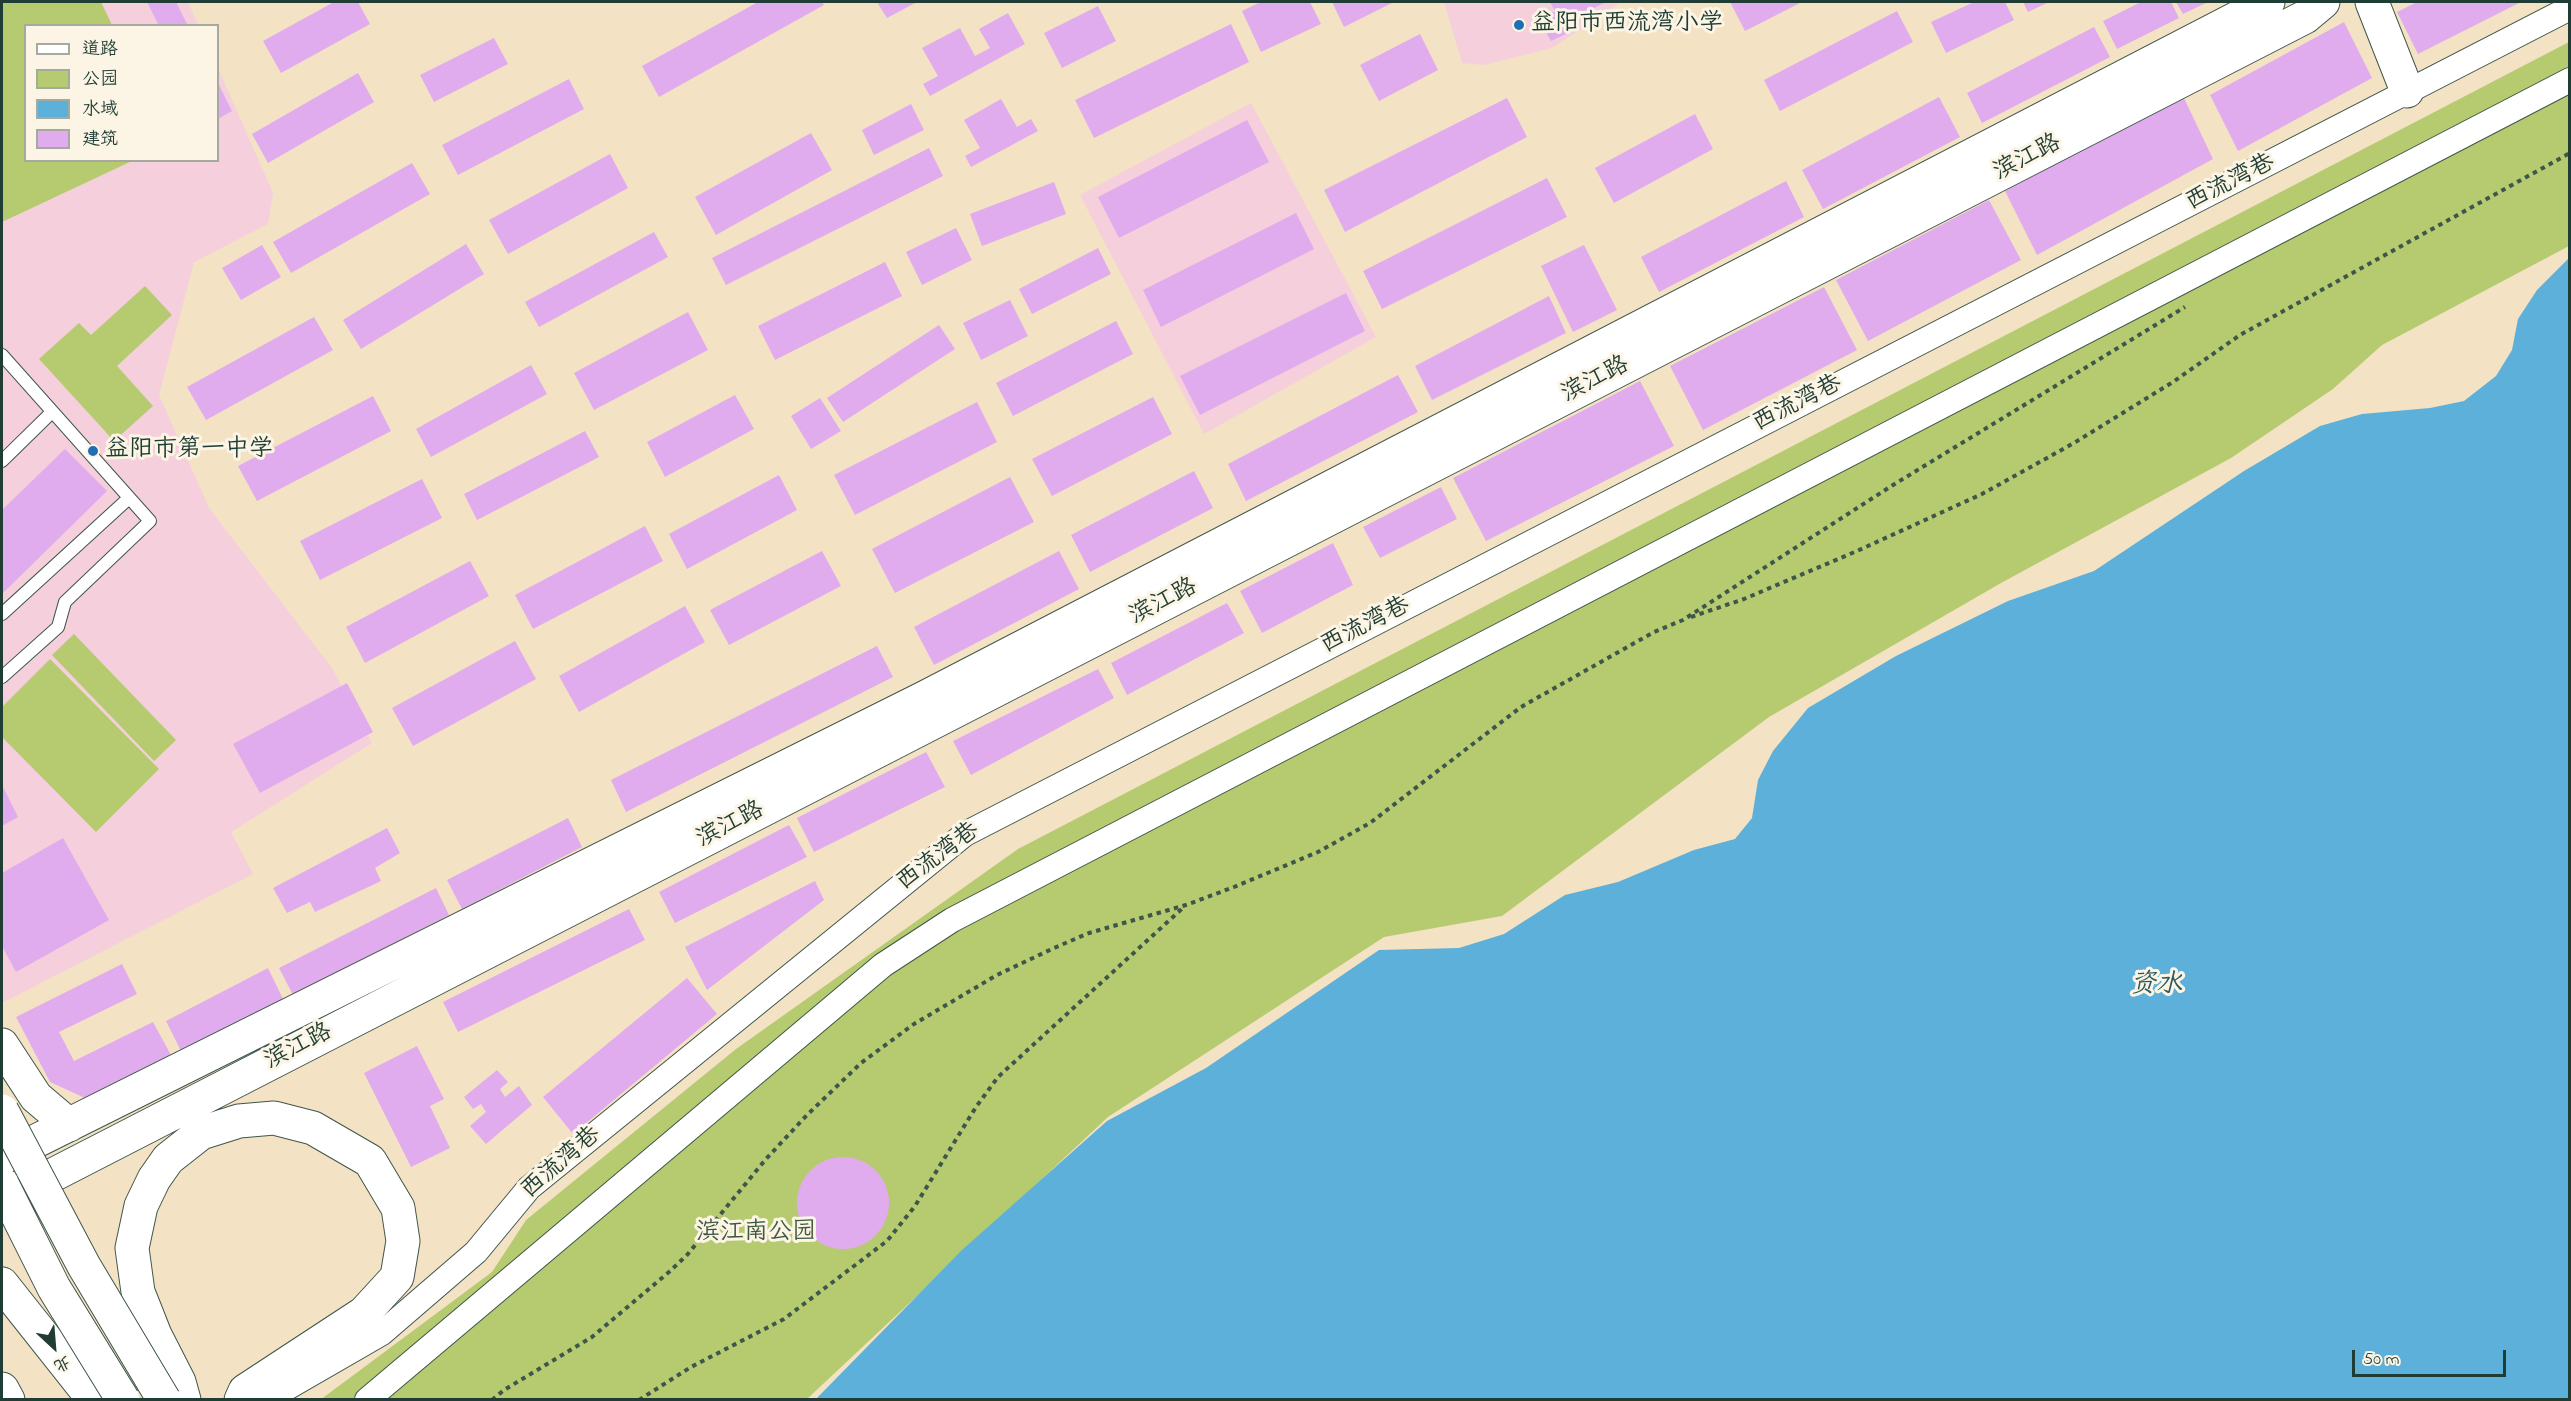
<!DOCTYPE html>
<meta charset="utf-8">
<style>
body{margin:0}
#map{position:relative;width:2571px;height:1401px;overflow:hidden;background:#f3e2c4;font-family:"Indie Flower","LXGW WenKai TC",sans-serif}
canvas{display:block}
.frame{position:absolute;inset:0;border:3px solid #1f3d34;pointer-events:none}
.legend{position:absolute;left:24px;top:24px;width:195px;height:138px;box-sizing:border-box;background:#fcf5e5;border:2px solid #a4ab9e;margin:0;padding:8px 10px;list-style:none;font-size:18px;color:#1f3d34}
.legend li{display:flex;align-items:center;gap:12px;height:30px}
.legend b{width:30px;border:2px solid #a4ab9e}
.north{position:absolute;left:24px;top:1317px;width:60px;height:60px;-webkit-text-stroke:4px #fcf5e5;paint-order:stroke;rotate:154deg;font-size:16px;font-weight:700;line-height:24px;text-align:center;color:#1f3d34}
.north::after{content:'';display:block;margin:auto;width:21px;height:27px;background:#1f3d34;clip-path:polygon(50% 0,100% 100%,50% 72%,0 100%)}
.scale{position:absolute;left:2352px;top:1350px;width:154px;height:27px;box-sizing:border-box;border:3px solid #1f3d34;border-top:0;padding-left:8px;font-size:18px;line-height:21px;white-space:nowrap;color:#1f3d34;-webkit-text-stroke:4px #fcf5e5;paint-order:stroke}
</style>
<div id="map">
<canvas width="2571" height="1401"></canvas>
<div class="frame"></div>
<ul class="legend">
<li><b style="height:8px;background:#fff"></b>道路</li>
<li><b style="height:16px;background:#b6cb6f"></b>公园</li>
<li><b style="height:16px;background:#5db0d9"></b>水域</li>
<li><b style="height:16px;background:#e1acee"></b>建筑</li>
</ul>
<div class="north">北</div>
<div class="scale">50 m</div>
</div>
<script>
const c = document.querySelector('canvas').getContext('2d');
c.lineJoin = 'round';
function fill(path, color) { c.fillStyle = color; c.fill(path, 'evenodd'); }
const toPath = rows => new Path2D(rows.map(r => 'M' + r).join(''));
function strokePath(path, color, width, dash) { c.strokeStyle = color; c.lineWidth = width; c.lineCap = dash ? 'butt' : 'round'; c.setLineDash(dash || []); c.stroke(path); }
function drawText(font, color, halo, rows, align = 'center') {
  c.font = font + ' "Indie Flower","LXGW WenKai TC",sans-serif'; c.lineWidth = 6; c.setLineDash([]); c.textBaseline = 'middle'; c.strokeStyle = halo; c.fillStyle = color; for (const [text, x, y, turn = 0] of rows) {
    c.save(); c.translate(x, y); c.rotate((+turn || 0) * Math.PI / 180); c.textAlign = isNaN(turn) ? turn : align; if (halo) c.strokeText(text, 0, 0); c.fillText(text, 0, 0); c.restore();
  }
}
const built = toPath([
 [2,2,188,2,198,25,26,26,26,160,218,160,218,68,273,193,268,224,194,262,159,395,209,508,332,668,372,743,231,832,253,874,2,1003],
 [1444,2,1622,2,1552,48,1484,65,1462,63],
 [1251,103,1376,337,1204,434,1080,195]
]);
const green = toPath([
 [2,2,101,2,112,25,26,26,26,160,132,161,2,222],
 [2569,42,2569,246,2382,345,2333,389,2231,458,2001,583,1769,717,1502,916,1384,937,1108,1117,807,1399,320,1400,492,1272,526,1220,736,1049,1018,849],
 [145,286,172,315,117,366,153,406,114,441,39,359,79,323,91,335],
 [74,634,176,740,154,761,52,655],
 [50,659,159,769,96,832,2,737,2,707]
]);
const water = toPath([
 [2569,258,2569,1399,816,1399,962,1250,1107,1121,1206,1068,1379,950,1459,948,1504,934,1565,895,1618,882,1694,850,1735,839,1752,818,1758,780,1773,751,1808,708,1896,656,2008,601,2094,571,2244,471,2320,426,2362,414,2430,408,2464,401,2496,376,2512,350,2518,319,2537,290]
]);
const building = toPath([
 [147,2,176,2,188,26,159,26],
 [334,2,358,2,370,24,281,73,263,41],
 [758,2,822,2,824,5,659,97,642,66],
 [877,2,917,2,887,18],
 [1261,2,1310,2,1321,24,1261,52,1242,11],
 [1332,2,1394,2,1344,27],
 [1550,2,1606,2,1563,24,1568,33,1551,41,1539,19,1555,11],
 [1730,2,1802,2,1745,31],
 [1974,2,2005,2,2014,20,1946,53,1931,22],
 [2023,2,2049,2,2028,12],
 [2141,2,2171,2,2179,18,2117,49,2103,21],
 [2176,2,2208,2,2183,14],
 [2417,2,2521,2,2418,54,2397,12],
 [1098,6,1116,41,1062,68,1044,33],
 [1897,11,1913,42,1780,111,1764,80],
 [1008,13,1025,44,930,96,923,84,938,76,922,48,960,28,975,56,990,48,979,29],
 [2344,22,2372,78,2238,151,2210,95],
 [1231,24,1249,62,1094,138,1075,100],
 [2094,27,2110,57,1982,123,1967,93],
 [1420,34,1438,70,1379,101,1360,65],
 [494,38,508,64,434,102,420,75],
 [358,73,374,102,268,163,252,134],
 [569,79,584,109,458,175,442,145],
 [218,83,232,111,218,119],
 [2183,96,2213,159,2037,255,2005,191],
 [1939,97,1960,137,1823,209,1802,170],
 [1507,98,1527,137,1345,232,1324,190],
 [1001,99,1017,127,1031,119,1038,131,971,167,965,156,980,148,964,120],
 [911,104,924,130,874,155,862,130],
 [1695,114,1713,149,1614,203,1595,168],
 [1247,120,1269,162,1119,238,1098,197],
 [811,133,832,170,716,235,695,197],
 [929,148,943,176,726,285,712,258],
 [610,154,628,188,508,254,489,220],
 [412,163,430,194,291,273,273,242],
 [1547,178,1567,217,1382,309,1363,271],
 [1786,181,1804,217,1659,292,1641,257],
 [1054,182,1066,214,982,246,970,214],
 [1989,200,2021,260,1868,341,1836,280],
 [1296,213,1314,249,1161,327,1143,290],
 [956,228,972,260,922,285,906,252],
 [654,232,668,257,539,327,525,302],
 [466,244,484,274,361,349,343,320],
 [262,245,281,277,241,300,222,268],
 [1584,245,1617,310,1573,332,1541,266],
 [1098,248,1111,274,1032,314,1019,289],
 [885,262,902,296,775,360,758,326],
 [1824,287,1857,350,1703,430,1670,366],
 [1346,293,1365,331,1200,415,1180,376],
 [1549,296,1566,333,1432,400,1415,366],
 [1010,300,1028,336,981,360,963,323],
 [688,312,708,350,594,410,574,373],
 [314,317,333,350,206,420,187,387],
 [1116,321,1133,354,1013,416,996,383],
 [939,325,955,349,843,422,827,398],
 [531,365,547,394,431,457,416,429],
 [1398,375,1418,412,1246,501,1228,464],
 [1640,381,1674,446,1486,541,1453,478],
 [735,395,754,429,665,477,647,442],
 [373,396,391,431,257,501,238,466],
 [1153,397,1172,434,1052,496,1032,459],
 [820,398,841,431,811,449,791,416],
 [977,402,997,442,855,515,834,475],
 [585,431,599,457,477,520,464,494],
 [65,449,107,491,2,594,2,510],
 [1194,471,1213,508,1090,572,1071,535],
 [779,475,797,510,687,569,669,534],
 [1010,477,1034,522,895,593,872,549],
 [422,479,442,518,320,580,300,541],
 [1441,487,1457,519,1380,558,1363,527],
 [645,526,663,561,533,629,515,595],
 [1333,543,1353,585,1262,633,1240,591],
 [822,551,841,586,729,645,710,610],
 [1059,551,1079,589,934,665,914,627],
 [470,561,489,596,365,663,346,627],
 [1227,603,1244,633,1127,695,1111,663],
 [685,606,705,642,579,712,559,676],
 [515,641,536,679,413,746,392,708],
 [877,646,893,677,626,812,611,780],
 [1098,669,1114,698,971,775,953,741],
 [347,683,373,732,260,793,233,744],
 [926,752,945,787,814,852,797,818],
 [2,785,18,817,2,826],
 [568,818,582,847,462,909,447,880],
 [789,825,807,857,675,923,659,892],
 [387,828,400,853,375,868,381,881,315,912,310,902,287,913,273,888],
 [63,838,109,920,16,972,2,946,2,873],
 [815,881,824,900,707,990,685,947],
 [436,888,449,915,293,995,279,968],
 [629,909,645,940,458,1032,443,1002],
 [122,964,137,994,59,1032,74,1061,153,1022,172,1057,87,1099,50,1082,16,1017],
 [268,968,283,999,181,1051,166,1021],
 [687,978,717,1014,573,1134,543,1097],
 [417,1046,444,1099,430,1106,450,1148,411,1167,364,1073],
 [497,1070,508,1082,500,1089,505,1097,519,1086,532,1105,486,1144,470,1126,486,1112,481,1104,473,1109,464,1097],
 '797 1203a46 46 0 1 1 92 0a46 46 0 1 1-92 0Z'
]);
const path = toPath([
 [1691,617,1744,599,1857,551,1982,494,2074,443,2173,382,2240,335,2570,153],
 [492,1400,504,1390,592,1337,669,1272,687,1255,766,1159,807,1115,861,1063,914,1024,997,975,1054,948,1089,933,1186,905,1234,887,1318,852,1370,823,1521,707,1654,632,1683,620,1893,485,2185,307],
 [639,1400,691,1367,784,1319,887,1241,915,1206,976,1107,998,1077,1185,906]
]);
const lane = toPath([
 [2,355,150,521,65,602,58,627,2,677],
 [2,461,52,412],
 [2,614,129,498]
]);
const street = toPath([
 [266,1400,382,1333,476,1252,529,1188,965,834,2570,8],
 [367,1400,883,965,952,920,2570,80]
]);
const secondary = toPath([
 [2372,2,2407,91],
 [2,1045,36,1097,69,1125],
 [2,1158,924,698,2268,2],
 [14,1195,2305,17,2323,2],
 [2,1284,94,1400],
 [2,1389,8,1400],
 [184,1400,179,1382,155,1335,138,1292,132,1248,141,1206,154,1179,168,1159,201,1133,239,1121,274,1118,313,1128,370,1161,398,1208,403,1241,397,1277,364,1313,245,1391,241,1400]
]);
const secondaryBridge = toPath([
 [2,1111,84,1266,164,1400],
 [2,1184,54,1288,123,1400]
]);
const markers = [
 [1519,25,6,"#1f6fb2"],
 [93,451,6,"#1f6fb2"]
];
const poiNames = [
 ["益阳市西流湾小学",1531,25],
 ["益阳市第一中学",105,451]
];
const streetNames = [
 ["滨江路",2028,159,-27],
 ["西流湾巷",2231,184,-27],
 ["滨江路",1596,381,-27],
 ["西流湾巷",1798,405,-27],
 ["滨江路",1164,603,-27],
 ["西流湾巷",1366,627,-27],
 ["滨江路",731,826,-27],
 ["西流湾巷",939,858,-37],
 ["滨江路",299,1048,-27],
 ["西流湾巷",562,1164,-41]
];
const parkNames = [
 ["滨江南公园",756,1234]
];
const waterNames = [
 ["资水",2156,987]
];
fill(built, '#f5cfdb');
fill(green, '#b6cb6f');
fill(water, '#5db0d9');
fill(building, '#e1acee');
strokePath(lane, '#3f564a', 14);
strokePath(street, '#3f564a', 26);
strokePath(secondary, '#3f564a', 35);
strokePath(path, '#3f564a', 4, [4.5, 4.5]);
strokePath(lane, '#fff', 12);
strokePath(street, '#fff', 24);
strokePath(secondary, '#fff', 33);
strokePath(secondaryBridge, '#3f564a', 35, []);
strokePath(secondaryBridge, '#fff', 33);
for (const [x, y, r, color] of markers) { const dot = new Path2D(); dot.arc(x, y, r, 0, 2 * Math.PI); c.fillStyle = color; c.fill(dot); strokePath(dot, '#fcf5e5', 2); }
drawText('24px', '#1f3d34', '#fcf5e5', poiNames, 'left');
drawText('24px', '#1f3d34', '#fcf5e5', streetNames);
drawText('24px', '#3d5940', '#fcf5e5', parkNames);
drawText('italic 26px', '#2e5a5d', '#fcf5e5', waterNames);
</script>
